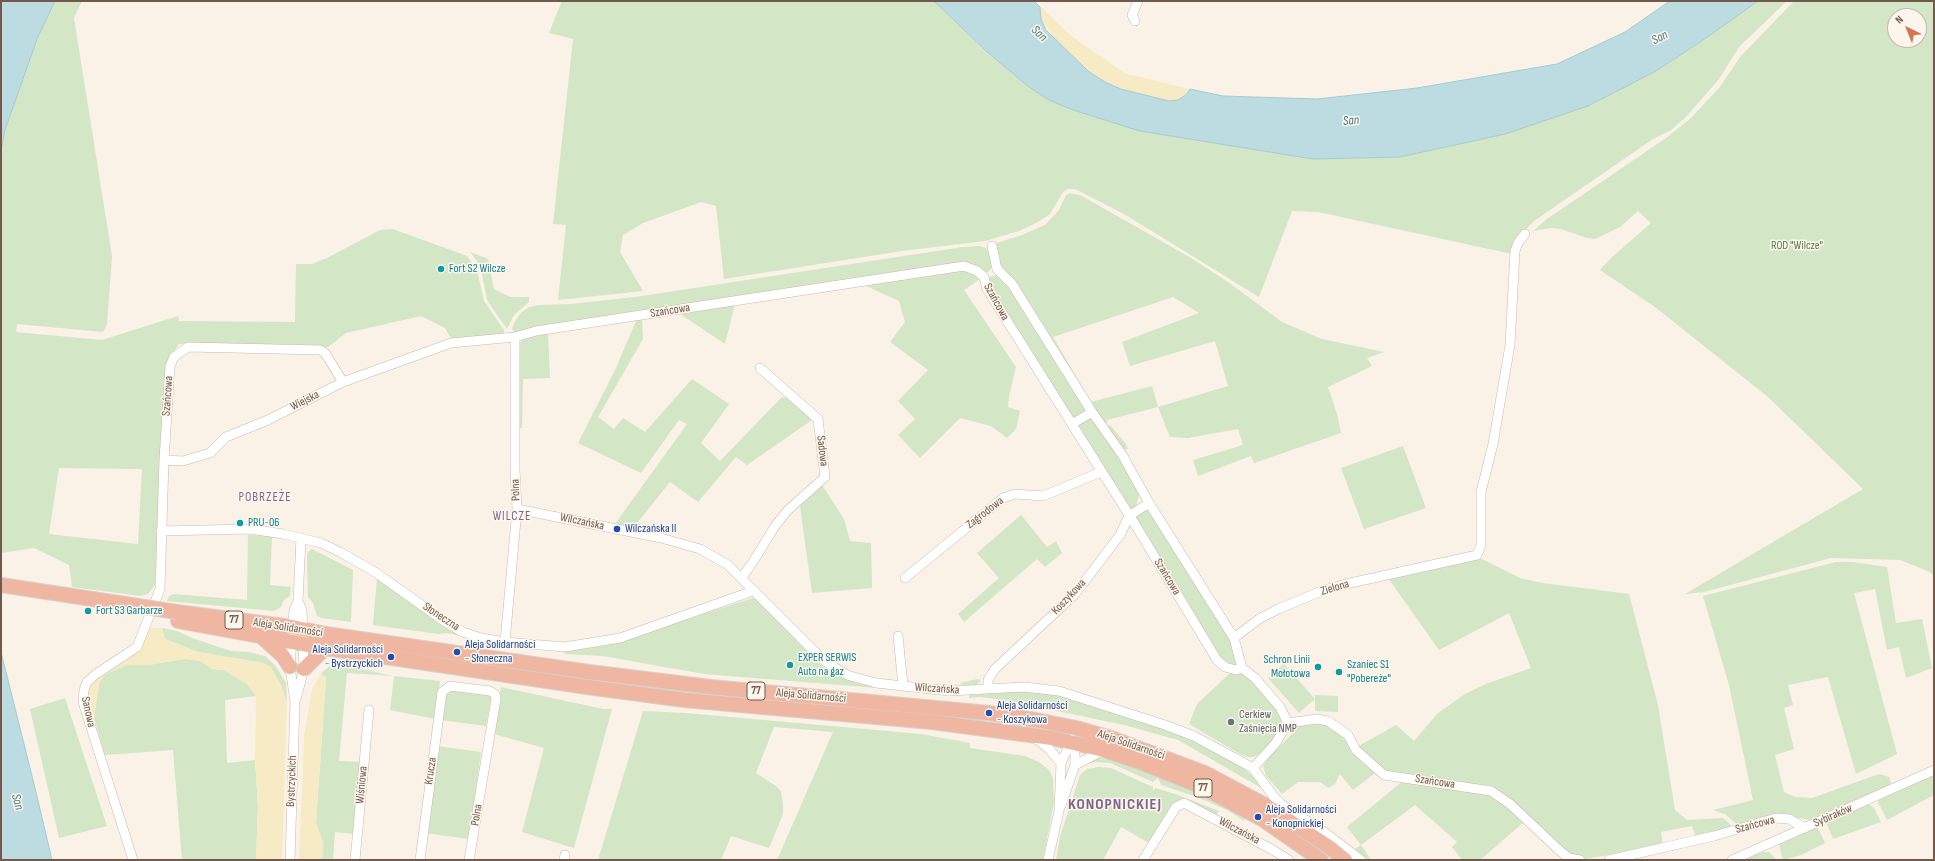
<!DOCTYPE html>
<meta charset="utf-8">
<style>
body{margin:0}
#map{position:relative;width:1935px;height:861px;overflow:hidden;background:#faf2e6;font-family:"Sofia Sans Condensed",sans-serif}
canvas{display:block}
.frame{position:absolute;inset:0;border:2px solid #715a4d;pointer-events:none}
.north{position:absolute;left:1887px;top:8px;width:40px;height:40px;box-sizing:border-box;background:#fdf6ec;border:1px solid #c5b8ac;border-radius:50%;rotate:317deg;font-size:11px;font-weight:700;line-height:16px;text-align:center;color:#715a4d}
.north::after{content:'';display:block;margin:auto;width:14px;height:18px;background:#d97356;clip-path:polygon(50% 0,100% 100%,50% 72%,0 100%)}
</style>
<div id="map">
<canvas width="1935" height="861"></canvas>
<div class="frame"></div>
<div class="north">N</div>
</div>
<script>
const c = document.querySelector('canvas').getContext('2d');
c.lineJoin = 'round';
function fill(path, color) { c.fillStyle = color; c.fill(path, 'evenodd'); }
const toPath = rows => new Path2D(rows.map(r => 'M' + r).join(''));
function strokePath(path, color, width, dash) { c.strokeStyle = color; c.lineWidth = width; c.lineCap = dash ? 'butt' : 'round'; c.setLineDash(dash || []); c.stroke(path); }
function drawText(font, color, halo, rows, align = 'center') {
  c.font = font + ' "Sofia Sans Condensed",sans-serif'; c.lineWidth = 3; c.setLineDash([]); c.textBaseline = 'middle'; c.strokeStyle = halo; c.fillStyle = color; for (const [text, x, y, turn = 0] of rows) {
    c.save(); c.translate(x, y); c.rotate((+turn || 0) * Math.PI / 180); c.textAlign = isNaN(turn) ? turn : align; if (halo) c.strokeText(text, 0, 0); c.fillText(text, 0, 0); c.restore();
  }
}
const green = toPath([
 [55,1,82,1,74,18,112,256,107,324,103,332,17,324,16,332,102,340,178,316,179,321,295,322,296,264,312,264,327,258,380,230,393,229,467,256,477,270,484,301,504,330,504,334,452,340,445,328,421,316,346,333,328,347,179,344,169,359,161,469,155,585,148,594,140,596,72,587,69,565,34,548,1,553,1,150,5,130,37,39],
 [59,468,142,469,138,544,49,534],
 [562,1,934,1,986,52,1029,87,1049,100,1073,110,1140,131,1313,159,1400,157,1505,134,1588,106,1656,71,1706,38,1758,1,1787,1,1739,47,1719,79,1685,118,1671,130,1653,139,1534,221,1522,233,1512,254,1318,212,1292,211,1259,297,1124,214,1075,189,1068,189,1063,192,1050,214,1038,222,1019,231,985,241,902,251,724,279,716,206,701,202,643,223,623,235,620,252,643,291,558,300,566,225,553,224,573,39,549,33],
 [1794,1,1934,1,1934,576,1930,572,1900,560,1831,558,1704,592,1685,594,1863,489,1768,397,1655,307,1600,270,1611,258,1651,223,1638,211,1620,227,1595,239,1587,238,1561,229,1551,228,1533,231,1547,219,1666,138,1690,119,1719,88,1741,56],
 [1895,16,1919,16,1919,40,1895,40],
 [1071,193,1082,196,1191,258,1228,282,1282,322,1322,339,1384,352,1367,358,1372,366,1328,387,1337,414,1341,433,1254,463,1251,456,1198,476,1193,460,1243,445,1238,429,1188,438,1170,437,1158,407,1107,420,1108,422,1104,424,996,257,995,249,997,243,1022,235,1045,225,1059,210,1066,195],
 [1173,297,1199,313,1122,342,1130,366,1215,341,1228,386,1158,407,1152,386,1091,402,1053,337],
 [979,246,986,248,989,252,992,263,991,269,988,272,983,273,972,266,517,333,514,333,512,329,515,321,521,313,529,307,539,305,570,304,635,297,963,247],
 [470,252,488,259,494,289,510,297,529,297,529,302,514,315,507,329,487,300,480,265],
 [953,269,973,272,980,279,964,290,1016,367,1009,396,1008,407,1020,411,1016,429,1007,438,991,426,960,418,920,458,898,435,915,419,898,401,928,370,890,342,905,322,899,301,862,284],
 [996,275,1004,278,1086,410,1073,421,994,297,987,280,990,277],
 [735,304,725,344,680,314],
 [642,319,643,339,598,417,614,429,623,418,645,432,692,379,729,404,701,443,720,461,782,397,792,399,815,418,747,465,736,457,698,502,670,482,633,528,615,524,687,424,679,420,641,473,578,443,616,368,636,321],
 [548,333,550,378,523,379,522,428,518,428,519,346,523,337],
 [1092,417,1117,451,1139,494,1136,507,1131,510,1078,427,1078,424],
 [1110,425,1126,444,1128,449,1123,449,1107,427],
 [1403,446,1426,508,1364,529,1341,468],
 [822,485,844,519,850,541,871,543,872,588,812,593,800,506],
 [1147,510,1151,512,1227,633,1234,647,1237,664,1233,666,1223,663,1173,577,1164,567,1135,516,1142,511],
 [1021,515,1047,547,1056,541,1062,553,1045,567,1037,559,964,622,958,614,999,578,977,553],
 [248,535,272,536,270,585,291,587,290,596,284,600,281,607,274,611,167,601,169,596,174,594,247,600],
 [312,549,353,570,351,622,322,618,317,616,313,603,308,597,307,554,309,551],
 [1471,557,1480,558,1520,578,1542,583,1629,594,1658,705,1675,810,1687,820,1723,818,1730,824,1731,829,1696,838,1692,826,1661,832,1663,846,1585,859,1570,856,1504,796,1389,775,1357,747,1396,725,1414,741,1437,714,1465,694,1486,684,1531,668,1509,613,1439,650,1388,578],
 [1836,562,1853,562,1887,567,1896,623,1922,619,1932,668,1906,678,1899,647,1887,650,1875,589,1854,593,1897,754,1856,774,1828,677,1788,685,1793,705,1784,708,1794,749,1775,755,1784,792,1795,797,1812,798,1879,774,1889,777,1891,783,1889,786,1812,820,1790,817,1739,826,1725,814,1713,810,1753,800,1729,685,1703,596],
 [377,578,440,624,461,636,446,633,438,634,373,625],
 [753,598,758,600,819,664,830,671,857,683,902,690,704,674,603,656,565,654,563,650,597,646,619,641],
 [162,628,177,631,192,638,231,651,249,652,265,656,275,665,286,683,287,702,281,685,271,668,263,663,198,652,165,639],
 [185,659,200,661,212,669,224,670,247,684,256,696,225,700,227,763,255,760,258,806,256,860,182,860,173,750,105,755,94,718,99,684,104,675,126,665,148,665],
 [1284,664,1315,699,1299,713,1268,678],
 [330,666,361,669,394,676,440,681,435,719,390,710,394,676,347,673,339,761,362,762,354,834,335,832,333,860,322,860,323,843,316,823,326,678,321,673],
 [1230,673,1243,674,1265,693,1279,712,1283,726,1279,734,1258,755,1253,757,1247,757,1238,753,1189,724,1197,704],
 [978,679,981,681,976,685,961,685,960,683],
 [501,687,603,709,612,709,574,848,522,832,544,748,494,734],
 [451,689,490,695,491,698,486,726,440,720,445,695],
 [1009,692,1030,692,1060,696,1175,733,1201,744,1242,767,1254,777,1263,789,1178,740,1124,725,1005,700,980,697,969,698,969,695],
 [1315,695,1338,696,1338,712,1315,711],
 [65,698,107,826,59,838,30,709],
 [643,711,686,713,921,734,970,743,970,748,1025,756,1039,762,1049,770,1053,778,1054,802,1043,860,777,860,833,732,774,727,756,773,776,786,781,791,783,804,783,814,769,848,731,836,721,860,598,860],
 [1321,722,1341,734,1360,761,1375,773,1353,790,1340,774,1335,784,1329,788,1320,782,1298,782,1282,794,1266,776,1263,766,1269,757,1290,736,1297,726],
 [437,746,481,752,469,839,425,833],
 [1097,758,1110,759,1130,764,1222,803,1245,819,1244,821,1227,810,1197,797,1161,785,1158,778,1153,782,1110,763,1096,762,1085,764],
 [1099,767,1111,768,1153,787,1153,790,1156,788,1178,795,1219,811,1216,816,1186,801,1149,843,1121,827,1103,860,1056,860,1060,837,1080,775,1087,769],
 [1934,774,1934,795,1887,820,1878,802,1880,798],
 [1404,780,1494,796,1524,822,1480,860,1462,860,1452,847,1457,842,1415,805,1361,845,1371,860,1368,860,1355,849,1361,845,1347,827],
 [1867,803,1874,808,1881,822,1833,839,1826,822],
 [1817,826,1825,843,1801,855,1783,860,1779,845,1794,836],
 [1762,852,1769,852,1777,860,1742,860]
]);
const sand = toPath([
 [1041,7,1070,35,1124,73,1190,89,1187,94,1178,100,1169,101,1138,94,1105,82,1088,71,1054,38,1041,19],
 [149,628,162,628,165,639,198,652,263,663,271,667,281,685,287,702,282,860,256,860,258,806,255,760,256,696,247,684,224,670,212,669,200,661,185,659,148,665,126,665,104,675,99,684,94,718,86,701,91,682,138,649,148,632],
 [321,673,326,678,316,823,323,843,322,860,299,860,304,736,312,690]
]);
const water = toPath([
 [1,1,55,1,37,39,5,130,1,150,1,1],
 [934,1,1034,1,1040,7,1041,19,1046,30,1088,71,1105,82,1121,89,1169,101,1178,100,1187,94,1190,89,1223,96,1317,99,1417,88,1557,64,1625,32,1670,1,1758,1,1706,38,1656,71,1588,106,1505,134,1400,157,1313,159,1140,131,1073,110,1049,100,1029,87,987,52,934,1],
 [1,652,35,788,52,860,1,860,1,652]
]);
const minor = toPath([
 [1135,21,1132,15,1138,1],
 [992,246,997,269],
 [997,269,1012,284,1092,412,1123,456,1149,503,1234,638,1242,668],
 [1072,424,1092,412],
 [164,460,183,461,210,453,226,437,268,420,343,382,451,343,515,337,536,331,964,266,977,271,984,277,987,289,1136,526,1217,660,1225,667,1236,670,1242,668],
 [517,509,661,538,700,549,728,565,823,660,847,675,876,683,949,691,1024,687,1059,691,1165,725,1194,736,1253,768,1274,797,1281,804,1323,831,1361,860],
 [161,531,250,529,283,534,321,543,340,552,375,572,444,621,463,632,481,638,505,642,565,647,620,638,753,591],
 [742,577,751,565,775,526,788,510,825,477,818,419,760,368],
 [905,578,1003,498,1015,494,1043,496,1101,472],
 [898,636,903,686],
 [1234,638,1259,619,1278,609,1324,590,1346,584,1477,555,1481,545,1481,492,1493,444,1510,345,1515,251,1518,243,1525,234],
 [505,642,517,509,515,470,515,337],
 [1242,668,1255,678,1280,707,1288,723,1275,744,1253,768],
 [988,689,988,680,995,669,1075,594,1120,535,1129,516,1149,503],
 [296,699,304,669,302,610,298,601],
 [1288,723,1317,719,1328,721,1348,735,1356,750,1384,775,1491,791,1510,804,1560,851,1569,858,1580,860],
 [1033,736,1049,749,1061,763],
 [1075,765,1104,750],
 [1060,808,1075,765,1075,754,1072,742],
 [133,860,88,718,83,702,84,690,87,682,96,674,137,647,160,589,164,460,170,366,174,357,188,347,320,350,325,353,343,382],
 [290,860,295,702,290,667,294,610,298,601,301,538],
 [355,860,369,710],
 [420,860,442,692,450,686,490,691,495,694,496,699,469,860],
 [564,860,565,855],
 [1048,860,1059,811,1061,763,1072,739],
 [1143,860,1176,807,1184,803,1273,850,1289,860],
 [1609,860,1714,836,1776,818,1789,819,1805,828],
 [1732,860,1934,770]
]);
const highway = toPath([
 [177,612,292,627,326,634,589,672,711,687,989,713,1036,720,1076,728,1111,738,1205,773,1265,805,1329,847,1345,860],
 [178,621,325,648,587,687,684,700,932,722,1052,738,1104,750,1140,762,1200,786,1262,819,1321,860],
 [263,638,283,656,290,667],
 [304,669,325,648]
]);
const highwayBridge = toPath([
 [1,585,177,612]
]);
const markers = [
 [441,269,4,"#0f9aa8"],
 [240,523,4,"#0f9aa8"],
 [617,529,4,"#1a4fb4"],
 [88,611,4,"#0f9aa8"],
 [457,652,4,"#1a4fb4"],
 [391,657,4,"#1a4fb4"],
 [790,665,4,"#0f9aa8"],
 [1318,667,4,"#0f9aa8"],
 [1339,672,4,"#0f9aa8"],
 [989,713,4,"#1a4fb4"],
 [1231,722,4,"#6b7280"],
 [1258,817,4,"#1a4fb4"]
];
const shields = [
 [234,620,18],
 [756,691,18],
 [1203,788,18]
];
const shieldNames = [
 ["77",234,620],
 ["77",756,691],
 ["77",1203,788]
];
const parkNames = [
 ["ROD \"Wilcze\"",1797,246]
];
const cultureNames = [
 ["Fort S2 Wilcze",449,269],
 ["PRU-06",248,523],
 ["Fort S3 Garbarze",96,611],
 ["EXPER SERWIS",798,658],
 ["Auto na gaz",798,672],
 ["Schron Linii",1310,660,"right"],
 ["Mołotowa",1310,674,"right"],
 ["Szaniec S1",1347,665],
 ["\"Pobereże\"",1347,679]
];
const streetNames = [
 ["Szańcowa",996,302,61],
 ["Szańcowa",670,311,-9],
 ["Szańcowa",168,396,-86],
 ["Wiejska",305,401,-27],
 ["Sadowa",822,451,83],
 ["Polna",516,490,-93],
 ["Zagrodowa",985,513,-38],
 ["WiIczańska",582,522,12],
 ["Szańcowa",1167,577,59],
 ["Zielona",1335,588,-17],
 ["Koszykowa",1069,597,-47],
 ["Słoneczna",441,617,33],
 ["Aleja Solidarności",288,628,9],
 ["WiIczańska",937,689,4],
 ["Aleja Solidarności",811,696,5],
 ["Sanowa",88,712,78],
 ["Aleja Solidarności",1131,745,19],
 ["Krucza",431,771,-82],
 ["Bystrzyckich",292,781,-88],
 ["Szańcowa",1435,782,9],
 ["Wiśniowa",362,785,-85],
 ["Polna",477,815,-81],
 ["Sybiraków",1833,816,-24],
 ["Szańcowa",1755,825,-15],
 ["Wilczańska",1239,831,28]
];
const transitNames = [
 ["Wilczańska II",625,529],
 ["Aleja Solidarności",465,645],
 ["- Słoneczna",465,659],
 ["Aleja Solidarności",383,650,"right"],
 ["- Bystrzyckich",383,664,"right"],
 ["Aleja Solidarności",997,706],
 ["- Koszykowa",997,720],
 ["Aleja Solidarności",1266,810],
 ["- Konopnickiej",1266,824]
];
const worshipNames = [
 ["Cerkiew",1239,715],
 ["Zaśnięcia NMP",1239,729]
];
const waterNames = [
 ["San",1039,34,43],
 ["San",1660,38,-27],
 ["San",1351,121,-5],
 ["San",17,802,74]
];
const neighbourhoodNames = [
 ["POBRZEŻE",265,498],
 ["WILCZE",512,517]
];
const districtNames = [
 ["KONOPNICKIEJ",1115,805]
];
fill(green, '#d3e6c6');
fill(sand, '#f6ebc4');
fill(water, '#bcdce2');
strokePath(water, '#a3cbd3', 1);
strokePath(minor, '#cbbaad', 10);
strokePath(highway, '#d7d1cd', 16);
strokePath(minor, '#fff', 9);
strokePath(highway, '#efb6a2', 14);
strokePath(highwayBridge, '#d7d1cd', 16, []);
strokePath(highwayBridge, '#efb6a2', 14);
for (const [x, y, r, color] of markers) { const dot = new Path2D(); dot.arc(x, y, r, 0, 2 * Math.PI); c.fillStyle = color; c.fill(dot); strokePath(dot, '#fdf6ec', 1.5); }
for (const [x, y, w] of shields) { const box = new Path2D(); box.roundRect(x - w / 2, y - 9, w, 18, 3); c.fillStyle = '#fdf6ec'; c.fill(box); strokePath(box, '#715a4d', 1); }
drawText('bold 11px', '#715a4d', null, shieldNames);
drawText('12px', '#587b49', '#fdf6ec', parkNames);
drawText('12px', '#0d838f', '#fdf6ec', cultureNames, 'left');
drawText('12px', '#715a4d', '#fdf6ec', streetNames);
drawText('12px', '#164399', '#fdf6ec', transitNames, 'left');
drawText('12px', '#5b616d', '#fdf6ec', worshipNames, 'left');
drawText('italic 13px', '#497982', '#fdf6ec', waterNames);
c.letterSpacing = '1px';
drawText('13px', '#7f658d', '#fdf6ec', neighbourhoodNames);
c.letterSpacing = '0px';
c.letterSpacing = '1px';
drawText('bold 16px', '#7f658d', '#fdf6ec', districtNames);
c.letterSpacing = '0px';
</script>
